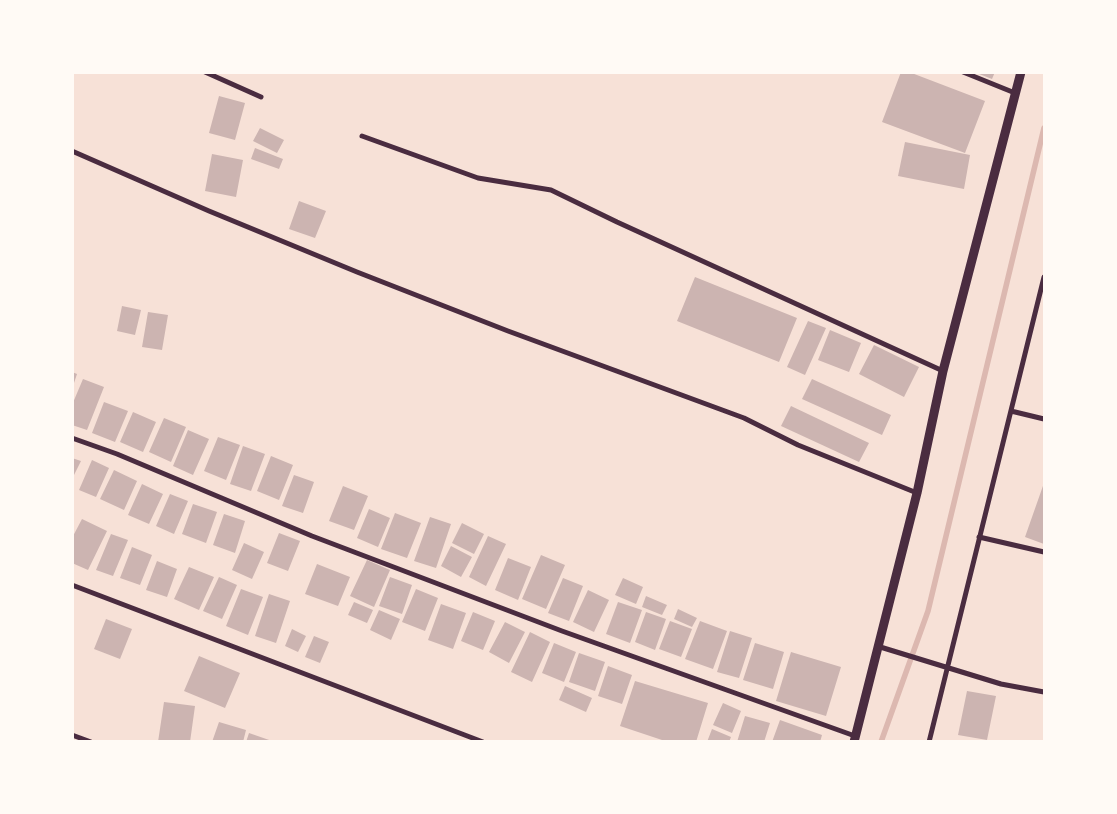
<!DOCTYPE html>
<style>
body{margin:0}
#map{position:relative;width:1117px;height:814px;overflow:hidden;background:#f7e1d7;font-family:"PT Sans Narrow",sans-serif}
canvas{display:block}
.frame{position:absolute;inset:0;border:74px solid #fffaf5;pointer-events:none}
</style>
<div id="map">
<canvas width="1117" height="814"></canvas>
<div class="frame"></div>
</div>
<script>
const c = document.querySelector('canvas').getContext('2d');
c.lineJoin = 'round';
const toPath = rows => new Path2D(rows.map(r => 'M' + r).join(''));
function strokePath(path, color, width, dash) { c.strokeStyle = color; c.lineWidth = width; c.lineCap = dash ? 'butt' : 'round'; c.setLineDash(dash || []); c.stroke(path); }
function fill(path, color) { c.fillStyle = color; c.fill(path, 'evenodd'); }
const stream = toPath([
 [881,742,928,611,1044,128]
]);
const building = toPath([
 [901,72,909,72,985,101,965,153,882,122],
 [974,72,995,72,992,79],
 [219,96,245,103,235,140,209,133],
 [260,128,284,140,277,153,253,141],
 [905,142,970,155,964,189,898,176],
 [255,148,283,159,279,169,251,159],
 [212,154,243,160,236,197,205,191],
 [299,201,326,211,315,238,289,229],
 [695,277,797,318,779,362,677,321],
 [122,306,141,310,135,335,117,331],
 [148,312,168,315,162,350,142,347],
 [808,321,826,328,805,375,787,367],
 [830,330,861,343,849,372,818,360],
 [874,345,919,367,904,397,859,374],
 [72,372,77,374,73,386,72,386],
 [83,379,104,387,87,430,72,425,72,405],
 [812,379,891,415,882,435,802,399],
 [104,402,128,411,115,442,92,433],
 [791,406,869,443,859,462,781,426],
 [133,412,156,422,143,452,120,442],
 [164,418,186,427,171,462,149,452],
 [188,430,209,439,193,475,173,466],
 [218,437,240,445,226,480,204,471],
 [243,446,265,454,251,491,230,484],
 [271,456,293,465,279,500,257,491],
 [72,458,81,461,72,479],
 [92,460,109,468,96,497,79,490],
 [114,470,137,481,124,510,100,499],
 [294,475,314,482,303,513,282,506],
 [1044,483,1044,544,1025,537],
 [142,484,163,494,149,524,128,515],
 [343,486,368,496,354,530,329,521],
 [170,494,188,501,174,534,156,526],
 [193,504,217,512,206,543,182,534],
 [369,509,390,518,378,547,357,538],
 [395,513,421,523,407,558,381,549],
 [224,514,245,521,235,553,213,545],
 [430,517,451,524,436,568,414,561],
 [82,519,107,531,88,570,72,563,72,538],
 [462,523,484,534,474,554,452,543],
 [279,533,300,541,288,571,267,563],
 [111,534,128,540,113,576,96,570],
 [488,536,506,544,486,586,469,577],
 [244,543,264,552,252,579,232,570],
 [451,546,472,557,461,577,441,566],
 [132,547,152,555,140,585,120,578],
 [541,555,565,565,546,609,522,599],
 [508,558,531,567,518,600,495,590],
 [367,560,390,570,374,607,350,596],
 [157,561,177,569,167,597,146,590],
 [317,564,350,577,338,606,305,594],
 [189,567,214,577,199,610,174,599],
 [219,577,237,585,222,619,203,611],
 [390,577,412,585,402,614,379,606],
 [563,578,583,586,569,621,548,613],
 [623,578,643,587,636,604,615,595],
 [241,589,263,597,248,635,226,626],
 [416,589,438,598,425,631,402,622],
 [588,590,609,600,594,632,573,622],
 [269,594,290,601,276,643,255,636],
 [646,596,667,605,662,615,642,607],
 [354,602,373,610,367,623,348,615],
 [618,602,642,610,630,643,606,634],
 [441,604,466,613,453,649,428,640],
 [678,609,697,618,692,627,674,619],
 [379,610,400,619,391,640,370,630],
 [473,612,495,621,483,650,461,641],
 [646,612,666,619,655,650,635,642],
 [106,619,132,629,120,659,94,649],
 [670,621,692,629,681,657,659,649],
 [700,621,727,631,713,669,685,659],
 [505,622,525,632,509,663,489,652],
 [292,629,306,636,298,652,285,646],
 [730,631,752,638,739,678,717,672],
 [530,632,550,642,532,682,511,672],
 [314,636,329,642,320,663,305,657],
 [554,643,576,652,564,682,542,673],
 [755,643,784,652,773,689,743,680],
 [791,652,841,667,826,716,776,701],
 [579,653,605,662,595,691,569,682],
 [199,656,240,673,225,708,184,691],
 [608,666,632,675,622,704,598,696],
 [635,681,708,703,696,742,668,742,620,726],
 [565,686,592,698,586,712,559,700],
 [967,691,996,696,987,740,958,735],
 [164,702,195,706,190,742,158,742],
 [723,703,741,711,732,733,713,725],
 [745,716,770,723,764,742,737,742],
 [780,720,822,735,820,742,772,742],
 [219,722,246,730,243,742,212,742],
 [712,729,731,737,729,742,707,742],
 [249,733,272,741,272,742,246,742]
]);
const minor = toPath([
 [205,72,261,97],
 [963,72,1015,93],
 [362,136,478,178,551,190,617,222,943,371],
 [72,151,209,211,357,272,508,331,744,418,798,445,917,493],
 [1011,411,1044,419],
 [72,438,117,454,312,536,562,631,855,736],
 [979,537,1044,552],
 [72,585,483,742],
 [877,646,1001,684,1044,692],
 [72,735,91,742],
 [929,742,1044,277]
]);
const tertiary = toPath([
 [854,742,917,493,943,371,1021,72]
]);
strokePath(stream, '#dcb8b0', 5.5);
fill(building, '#ccb4b1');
strokePath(minor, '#4a2c40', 5);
strokePath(tertiary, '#4a2c40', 9);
</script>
